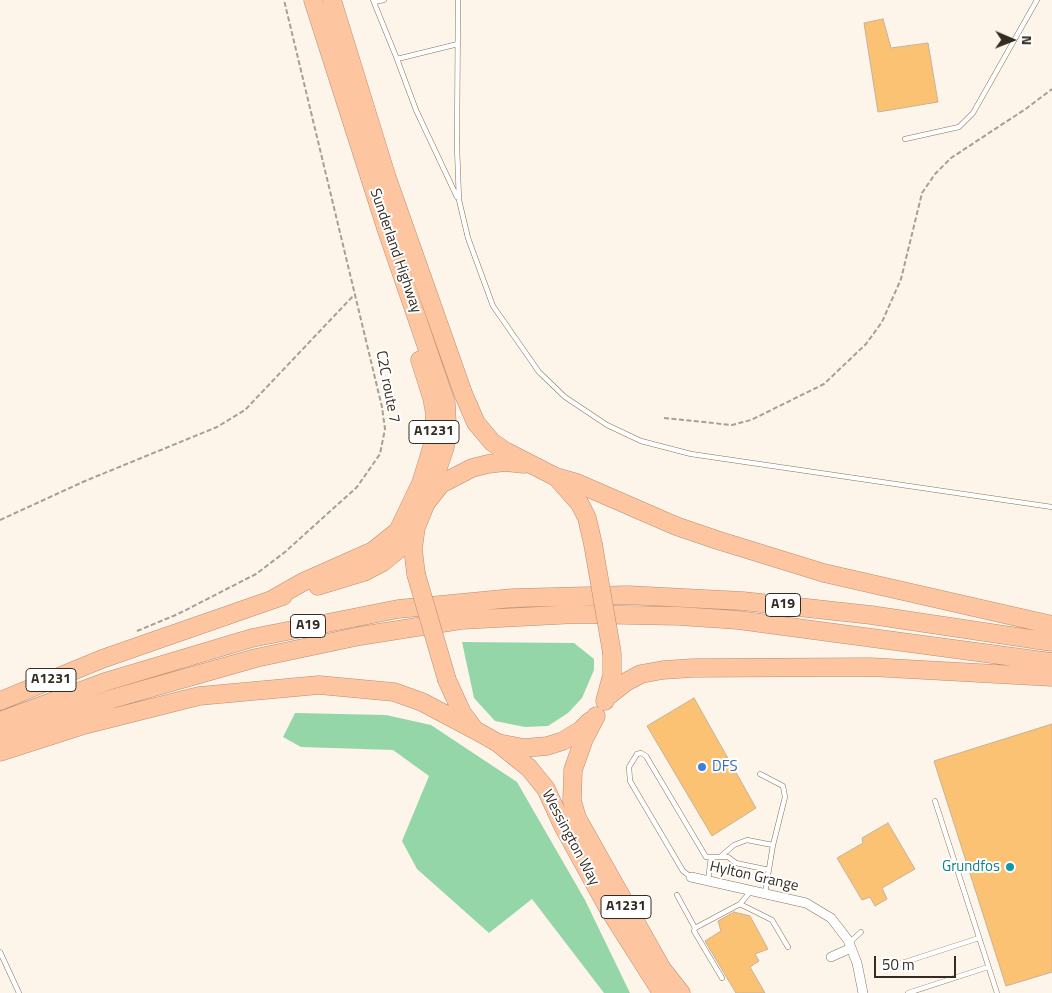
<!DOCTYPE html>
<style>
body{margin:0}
#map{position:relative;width:1052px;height:993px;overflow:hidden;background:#fdf5ea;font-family:"Titillium Web",sans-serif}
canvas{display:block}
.north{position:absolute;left:987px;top:15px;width:50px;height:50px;-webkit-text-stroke:4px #fff;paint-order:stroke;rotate:91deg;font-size:14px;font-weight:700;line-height:20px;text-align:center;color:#342c22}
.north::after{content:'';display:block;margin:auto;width:18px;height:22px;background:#342c22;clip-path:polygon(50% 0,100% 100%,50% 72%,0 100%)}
.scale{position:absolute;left:874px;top:956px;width:82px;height:22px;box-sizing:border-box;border:2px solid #342c22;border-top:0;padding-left:6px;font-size:15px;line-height:18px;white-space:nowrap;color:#342c22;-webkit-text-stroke:4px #fff;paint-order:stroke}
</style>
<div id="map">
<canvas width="1052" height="993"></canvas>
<div class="north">N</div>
<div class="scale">50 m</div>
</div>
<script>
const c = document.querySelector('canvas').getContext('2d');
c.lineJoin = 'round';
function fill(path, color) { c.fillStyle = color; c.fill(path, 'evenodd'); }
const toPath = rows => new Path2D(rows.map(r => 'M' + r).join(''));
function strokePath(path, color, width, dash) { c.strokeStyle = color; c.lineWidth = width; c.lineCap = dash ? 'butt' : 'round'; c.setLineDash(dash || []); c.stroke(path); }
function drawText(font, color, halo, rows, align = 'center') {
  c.font = font + ' "Titillium Web",sans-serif'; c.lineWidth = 4; c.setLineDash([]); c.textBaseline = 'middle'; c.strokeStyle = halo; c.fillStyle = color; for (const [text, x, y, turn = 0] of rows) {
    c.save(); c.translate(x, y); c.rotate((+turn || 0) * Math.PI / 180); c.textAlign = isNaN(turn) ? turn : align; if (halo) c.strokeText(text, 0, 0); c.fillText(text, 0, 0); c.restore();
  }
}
const green = toPath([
 [462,642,574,643,594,659,594,670,582,698,568,713,548,726,525,727,495,721,474,698],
 [295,713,386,715,431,725,517,782,585,900,630,993,604,993,532,899,489,933,417,869,402,841,429,776,393,750,301,747,283,737]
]);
const building = toPath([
 [883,19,891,48,928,43,938,102,878,112,864,23,883,19],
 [694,698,756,808,712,836,647,726,694,698],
 [1052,724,1052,972,1006,986,934,761,1052,724],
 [888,823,915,869,882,888,887,899,875,906,870,897,862,900,837,858,863,843,862,838,888,823],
 [734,912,750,916,768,949,755,954,759,961,750,967,765,993,736,993,705,941,721,931,718,921,734,912]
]);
const path = toPath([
 [664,418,732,425,751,420,824,384,866,344,882,322,901,279,922,193,935,174,951,158,1027,108,1052,89],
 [0,520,85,481,217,427,245,410,354,295],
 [137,631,178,614,256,574,285,552,357,487,380,454,385,429,382,407,284,0]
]);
const lane = toPath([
 [373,0,397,59],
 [458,0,457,147,459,200,468,238,493,306,539,372,565,397,607,425,641,441,691,454,1052,507],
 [374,2,384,0],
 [905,139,959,127,973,113,1037,0],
 [457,197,416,110,397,59,458,44],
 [760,774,783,786,785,797,773,845],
 [935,801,997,993],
 [720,857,728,857,736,863,769,870],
 [691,877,683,871,630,781,629,767,637,754,641,753,646,756,706,857,720,857,734,845,747,840,773,845,765,893],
 [708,881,711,857],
 [677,895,695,928],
 [740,904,772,920,788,947],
 [849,943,861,932],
 [0,952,19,993],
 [899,964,979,938],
 [722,978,694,931,695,928,740,904,751,891],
 [908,993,988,967]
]);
const street = toPath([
 [691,877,806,903,831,918,848,940,857,963,863,993],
 [831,957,851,948]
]);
const highway = toPath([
 [313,0,386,228,446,403,447,425,445,447,426,503],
 [332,0,387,178,463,393,476,423,492,442,505,451,556,477,577,483,676,526,717,540,824,573,1052,625],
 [558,479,580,504,587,518,593,544],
 [416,574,413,549,416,527,426,503,441,484,472,468,488,464,505,462,524,464],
 [318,586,364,572,383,562,405,544,416,527],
 [273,599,303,582,373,551,398,531,421,483,433,444,435,414,432,398,420,360],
 [447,680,462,713,475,730,498,743,524,748,547,746,563,741,581,730,590,721],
 [607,697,626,682,641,674,663,670,693,668,870,667,1052,677],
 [0,701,102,659,283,596],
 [605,701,612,675,612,653],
 [596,716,584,739,573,770,572,801,577,818,662,969,681,993],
 [0,721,108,681,252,638,398,609,513,598,628,595,743,601,871,615,1052,642],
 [0,739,115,698,256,658,360,636,461,620,577,614,679,616,738,620,1052,662],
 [498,743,529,768,546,789,563,826,608,908,662,993],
 [0,752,84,725,199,696,319,685,394,692,422,702,475,730]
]);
const highwayBridge = toPath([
 [593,544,612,653],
 [416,574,447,680]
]);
const markers = [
 [702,767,5,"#3f7fe0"],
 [1010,867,5,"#0f9aa8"]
];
const shields = [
 [434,432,50],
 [783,605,35],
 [308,626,35],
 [51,680,50],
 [626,907,50]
];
const shieldNames = [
 ["A1231",434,432],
 ["A19",783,605],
 ["A19",308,626],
 ["A1231",51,680],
 ["A1231",626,907]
];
const streetNames = [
 ["Sunderland Highway",395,251,71],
 ["C2C route 7",387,387,79],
 ["Wessington Way",570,838,62],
 ["Hylton Grange",754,877,13]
];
const shopNames = [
 ["DFS",712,767]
];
const cultureNames = [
 ["Grundfos",1000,867]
];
fill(green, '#95d6a8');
fill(building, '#fbc273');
strokePath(building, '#c6b299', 1);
strokePath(lane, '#86735b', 5.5);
strokePath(street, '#86735b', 10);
strokePath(highway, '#b78f75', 19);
strokePath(path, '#a79f94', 2, [5, 2.5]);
strokePath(lane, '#fff', 4.5);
strokePath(street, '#fff', 9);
strokePath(highway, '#fec5a1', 18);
strokePath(highwayBridge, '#b78f75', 19, []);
strokePath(highwayBridge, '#fec5a1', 18);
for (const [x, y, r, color] of markers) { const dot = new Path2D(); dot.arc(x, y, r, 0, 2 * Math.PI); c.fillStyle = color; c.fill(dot); strokePath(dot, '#fff', 2); }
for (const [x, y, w] of shields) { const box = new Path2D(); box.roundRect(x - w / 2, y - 11.5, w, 23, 4); c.fillStyle = '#fff'; c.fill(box); strokePath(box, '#342c22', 1); }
drawText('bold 14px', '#342c22', null, shieldNames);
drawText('15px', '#342c22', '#fff', streetNames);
drawText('15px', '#366cbe', '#fff', shopNames, 'left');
drawText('15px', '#0d838f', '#fff', cultureNames, 'right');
</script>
